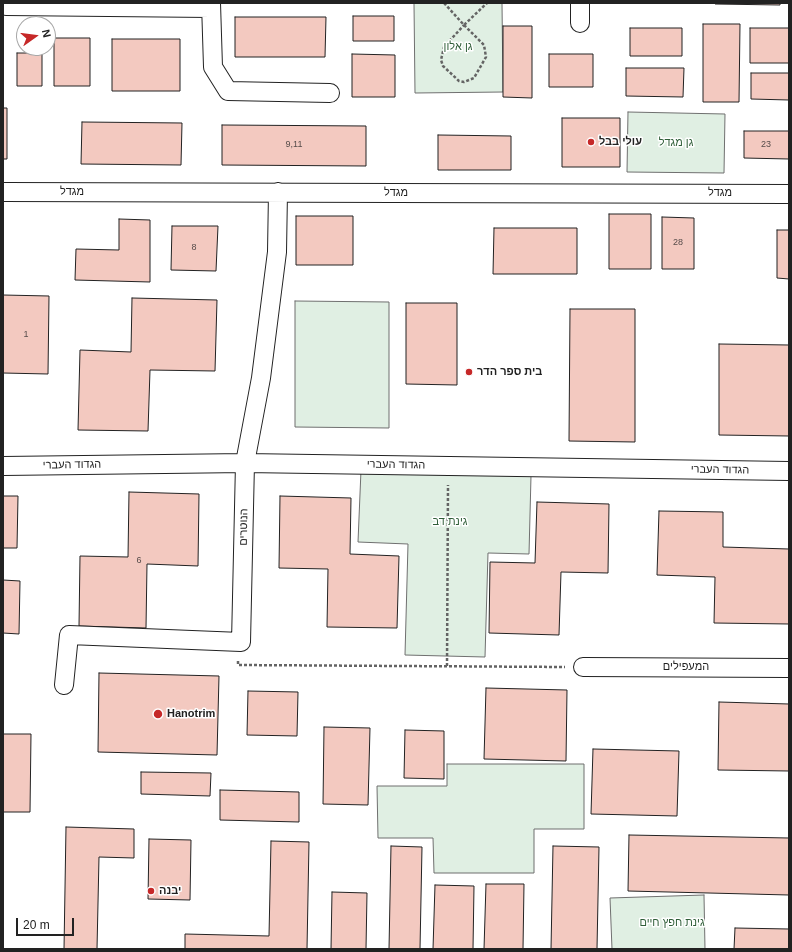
<!DOCTYPE html>
<meta charset="utf-8">
<style>
body{margin:0}
#map{position:relative;width:792px;height:952px;overflow:hidden;background:#fff;font-family:Helvetica,sans-serif}
canvas{display:block}
.frame{position:absolute;inset:0;border:4px solid #222;pointer-events:none}
.north{position:absolute;left:16px;top:16px;width:40px;height:40px;box-sizing:border-box;background:#fff;border:1px solid #a7a7a7;border-radius:50%;rotate:76deg;font-size:11px;font-weight:700;line-height:16px;text-align:center;color:#222}
.north::after{content:'';display:block;margin:auto;width:14px;height:18px;background:#c62828;clip-path:polygon(50% 0,100% 100%,50% 72%,0 100%)}
.scale{position:absolute;left:16px;top:918px;width:58px;height:18px;box-sizing:border-box;border:2px solid #222;border-top:0;padding-left:5px;font-size:12px;line-height:14px;white-space:nowrap;color:#222;-webkit-text-stroke:3px #fff;paint-order:stroke}
</style>
<div id="map">
<canvas width="792" height="952"></canvas>
<div class="frame"></div>
<div class="north">N</div>
<div class="scale">20 m</div>
</div>
<script>
const c = document.querySelector('canvas').getContext('2d');
c.lineJoin = 'round';
function fill(path, color) { c.fillStyle = color; c.fill(path, 'evenodd'); }
const toPath = rows => new Path2D(rows.map(r => 'M' + r).join(''));
function strokePath(path, color, width, dash) { c.strokeStyle = color; c.lineWidth = width; c.lineCap = dash ? 'butt' : 'round'; c.setLineDash(dash || []); c.stroke(path); }
function drawText(font, color, halo, rows, align = 'center') {
  c.font = font + ' Helvetica,Heebo,sans-serif'; c.lineWidth = 3; c.setLineDash([]); c.textBaseline = 'middle'; c.strokeStyle = halo; c.fillStyle = color; for (const [text, x, y, turn = 0] of rows) {
    c.save(); c.translate(x, y); c.rotate((+turn || 0) * Math.PI / 180); c.textAlign = isNaN(turn) ? turn : align; if (halo) c.strokeText(text, 0, 0); c.fillText(text, 0, 0); c.restore();
  }
}
const green = toPath([
 [414,3,502,3,503,92,415,93,414,3],
 [628,112,725,114,724,173,627,172,628,112],
 [295,301,389,302,389,428,295,427,295,301],
 [361,470,531,476,529,554,488,553,485,657,405,655,408,544,358,542,361,470],
 [447,764,584,764,584,829,534,829,534,873,434,873,433,838,378,838,377,786,447,786,447,764],
 [704,895,705,949,612,949,610,898,704,895]
]);
const building = toPath([
 [715,3,780,3,780,5,715,4,715,3],
 [353,16,394,16,394,41,353,41,353,16],
 [235,17,326,17,325,57,235,57,235,17],
 [703,24,740,24,739,102,703,102,703,24],
 [503,26,532,26,532,98,503,97,503,26],
 [630,28,682,28,682,56,630,56,630,28],
 [750,28,789,28,789,63,750,63,750,28],
 [54,38,90,38,90,86,54,86,54,38],
 [112,39,180,39,180,91,112,91,112,39],
 [17,53,42,53,42,86,17,86,17,53],
 [352,54,395,55,395,97,352,97,352,54],
 [549,54,593,54,593,87,549,87,549,54],
 [626,68,684,68,683,97,626,96,626,68],
 [751,73,789,73,789,100,751,99,751,73],
 [3,108,7,108,7,159,3,159,3,108],
 [562,118,620,118,620,167,562,167,562,118],
 [82,122,182,123,181,165,81,164,82,122],
 [222,125,366,126,366,166,222,165,222,125],
 [744,131,789,131,789,159,744,158,744,131],
 [438,135,511,136,511,170,438,170,438,135],
 [609,214,651,214,651,269,609,269,609,214],
 [296,216,353,216,353,265,296,265,296,216],
 [662,217,694,218,694,269,662,269,662,217],
 [119,219,150,220,150,282,75,280,76,249,119,250,119,219],
 [172,226,218,226,216,271,171,270,172,226],
 [494,228,577,228,577,274,493,274,494,228],
 [777,230,789,230,789,279,777,278,777,230],
 [3,295,49,296,48,374,3,373,3,295],
 [132,298,217,300,215,371,150,370,148,431,78,430,80,350,131,352,132,298],
 [406,303,457,303,457,385,406,384,406,303],
 [570,309,635,309,635,442,569,441,570,309],
 [719,344,789,345,789,436,719,435,719,344],
 [129,492,199,494,198,566,147,564,146,628,79,626,80,556,128,557,129,492],
 [3,496,18,496,17,548,3,548,3,561,3,496],
 [280,496,351,498,350,554,399,556,397,628,327,627,328,569,279,568,280,496],
 [537,502,609,504,608,573,561,572,559,635,489,633,490,562,535,563,537,502],
 [659,511,723,512,723,547,789,549,789,624,714,623,715,577,657,575,659,511],
 [3,580,20,581,19,634,3,633,3,580],
 [99,673,219,676,217,755,98,752,99,673],
 [486,688,567,690,566,761,484,759,486,688],
 [248,691,298,692,297,736,247,735,248,691],
 [719,702,789,704,789,771,718,770,719,702],
 [324,727,370,728,368,805,323,804,324,727],
 [405,730,444,731,444,779,404,778,405,730],
 [3,734,31,734,30,812,3,812,3,734],
 [593,749,679,751,677,816,591,814,593,749],
 [141,772,211,773,210,796,141,794,141,772],
 [220,790,299,792,299,822,220,820,220,790],
 [66,827,134,829,134,858,99,857,97,949,64,949,66,827],
 [629,835,789,838,789,895,628,891,629,835],
 [149,839,191,840,190,900,148,899,149,839],
 [271,841,309,842,307,949,185,949,185,934,269,936,271,841],
 [391,846,422,847,420,949,389,949,391,846],
 [553,846,599,847,597,949,551,949,553,846],
 [486,884,524,884,523,949,484,949,486,884],
 [435,885,474,886,473,949,433,949,435,885],
 [332,892,367,893,366,949,331,949,332,892],
 [735,928,789,929,789,949,734,949,735,928]
]);
const path = toPath([
 [444,3,464,25,487,3],
 [464,25,484,45,486,57,474,78,464,82,459,81,443,66,441,60,444,47,464,25],
 [238,661,238,665,565,667],
 [447,666,448,485]
]);
const minor = toPath([
 [211,3,213,67,228,91,330,93],
 [6,6,211,8],
 [580,23,580,3],
 [3,192,789,194],
 [3,466,245,463,789,471],
 [583,667,789,668],
 [64,685,69,635,241,642,245,463,261,378,277,252,278,192]
]);
const markers = [
 [591,142,4,"#c62828"],
 [469,372,4,"#c62828"],
 [158,714,5,"#c62828"],
 [151,891,4,"#c62828"]
];
const numberNames = [
 ["9,11",294,145],
 ["23",766,145],
 ["28",678,243],
 ["8",194,248],
 ["1",26,335],
 ["6",139,561]
];
const parkNames = [
 ["גן אלון",458,47],
 ["גן מגדל",676,143],
 ["גינת דב",450,522],
 ["גינת חפץ חיים",672,923]
];
const poiNames = [
 ["עולי בבל",599,142],
 ["בית ספר הדר",477,372],
 ["Hanotrim",167,714],
 ["יבנה",159,891]
];
const streetNames = [
 ["מגדל",72,192],
 ["מגדל",396,193],
 ["מגדל",720,193],
 ["הגדוד העברי",72,465,-1],
 ["הגדוד העברי",396,465,1],
 ["הגדוד העברי",720,470,1],
 ["הנוטרים",244,527,-89],
 ["המעפילים",686,667]
];
fill(green, '#e0efe3');
strokePath(green, '#6f6f6f', 1);
fill(building, '#f3c9c0');
strokePath(building, '#222', 1);
strokePath(minor, '#222', 20);
strokePath(path, '#646464', 2.5, [3, 2]);
strokePath(minor, '#fff', 18);
for (const [x, y, r, color] of markers) { const dot = new Path2D(); dot.arc(x, y, r, 0, 2 * Math.PI); c.fillStyle = color; c.fill(dot); strokePath(dot, '#fff', 1.5); }
drawText('9px', '#564c4a', null, numberNames);
drawText('11px', '#2f5e38', '#fff', parkNames);
drawText('bold 11px', '#222', '#fff', poiNames, 'left');
drawText('11px', '#222', '#fff', streetNames);
</script>
